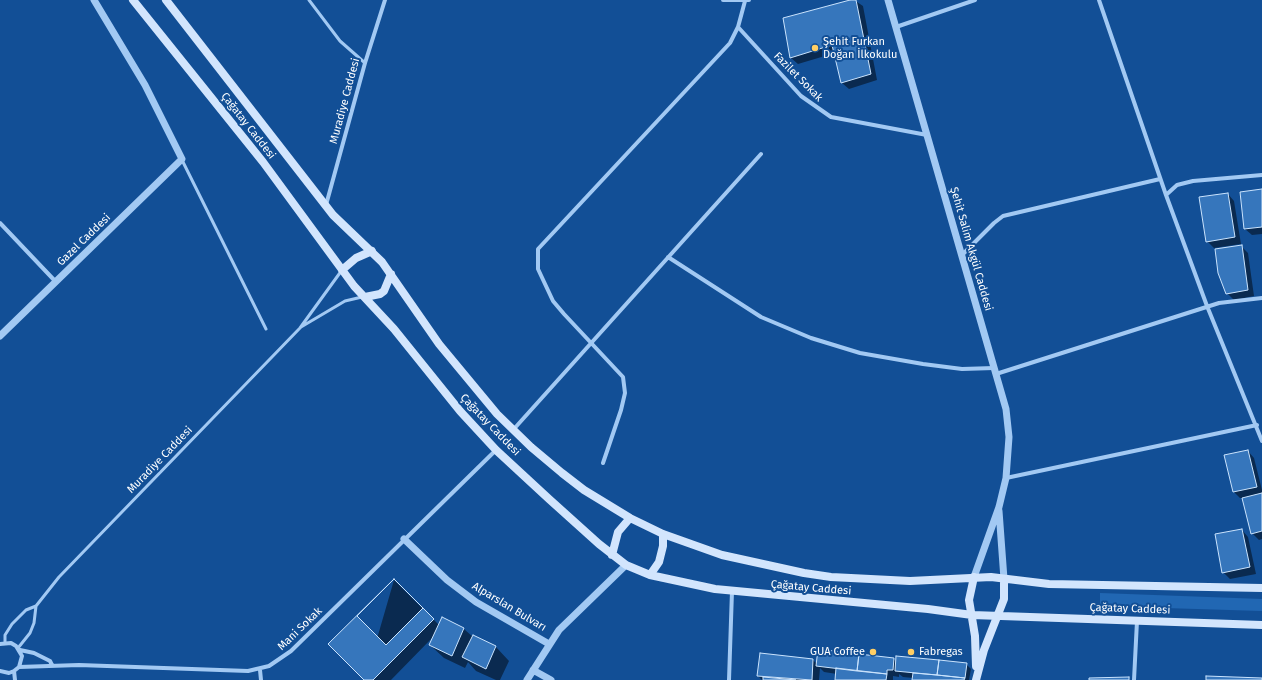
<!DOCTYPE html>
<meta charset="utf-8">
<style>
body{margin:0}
canvas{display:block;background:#124f96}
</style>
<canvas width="1262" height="680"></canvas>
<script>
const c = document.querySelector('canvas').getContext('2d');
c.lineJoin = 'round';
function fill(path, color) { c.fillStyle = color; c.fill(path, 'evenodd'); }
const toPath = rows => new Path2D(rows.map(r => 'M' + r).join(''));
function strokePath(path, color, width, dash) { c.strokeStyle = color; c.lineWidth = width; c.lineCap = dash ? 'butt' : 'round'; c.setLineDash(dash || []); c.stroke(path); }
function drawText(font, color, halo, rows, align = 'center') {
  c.font = font + ' "Fira Sans",sans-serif'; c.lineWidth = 4; c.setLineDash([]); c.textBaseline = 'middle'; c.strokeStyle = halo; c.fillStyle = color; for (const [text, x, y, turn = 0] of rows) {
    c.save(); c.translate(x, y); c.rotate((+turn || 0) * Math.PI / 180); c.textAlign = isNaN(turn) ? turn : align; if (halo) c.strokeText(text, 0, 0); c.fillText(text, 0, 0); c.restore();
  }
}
const green = toPath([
 [1100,593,1262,599,1262,611,1100,606]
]);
const shadow = toPath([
 [854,0,863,6,877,80,849,89,842,83,835,53,798,64,791,58],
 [1262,190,1262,234,1252,235,1245,229],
 [1228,194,1234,201,1241,244,1214,248,1207,241],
 [1241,246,1248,253,1254,296,1234,300,1227,293],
 [1248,451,1254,458,1262,490,1262,539,1259,540,1252,533,1244,498,1240,498,1234,492],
 [1242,530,1248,537,1256,574,1230,579,1223,572],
 [394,580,439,625,442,619,464,629,473,637,496,647,509,661,500,680,496,680,476,671,468,662,465,668,444,658,430,645,433,637,391,680,365,680],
 [893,659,897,662,966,664,971,669,969,680,913,680,913,678,903,677,899,674,899,677,893,676,893,680,836,680,837,674,824,672,820,668,819,680,762,680,758,676,813,660,817,664]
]);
const building = toPath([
 [850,0,856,0,871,74,841,83,832,45,790,58,783,18,850,0],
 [1262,189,1262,227,1244,229,1240,192,1262,189],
 [1228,193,1235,237,1206,242,1199,197,1228,193],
 [1242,245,1248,290,1226,294,1218,273,1215,249,1242,245],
 [1248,450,1257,487,1233,492,1224,455,1248,450],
 [1262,493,1262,531,1251,534,1242,498,1262,493],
 [1242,529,1250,567,1222,573,1215,534,1242,529],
 [394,579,423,608,386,645,357,616,394,579],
 [394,579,434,619,373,680,364,680,328,644,394,579],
 [442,617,464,628,452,656,429,645,442,617],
 [473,635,496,646,486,669,462,657,473,635],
 [818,649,859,654,857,671,816,666,818,649],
 [760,653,813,659,812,680,757,676,760,653],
 [859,654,894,658,893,670,887,670,887,674,857,671,859,654],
 [896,656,939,660,937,675,895,671,896,656],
 [939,660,967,663,965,678,937,675,939,660],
 [836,668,887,674,886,680,835,680,836,668],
 [913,673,937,675,965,678,964,680,912,680,913,673],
 [1206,676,1262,678,1262,680,1206,680,1206,676],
 [763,677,796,680,763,680,763,677],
 [1129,677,1129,680,1089,680,1089,678,1129,677]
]);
const service = toPath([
 [309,0,340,41,365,63],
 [182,160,266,329],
 [301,327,345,301,362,297],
 [5,643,5,635,12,624,26,610,36,606,59,577,300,328,342,270],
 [18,648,30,633,34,623,36,606]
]);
const minor = toPath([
 [723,0,749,0],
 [1099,0,1166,195,1207,306,1262,441],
 [738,27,801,96,831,117,927,135],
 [896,27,975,0],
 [1166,195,1177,185,1193,181,1262,175],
 [326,205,365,63,385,0],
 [0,223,56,282],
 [962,255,994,223,1003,216,1160,179],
 [668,257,761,317,811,338,860,353,923,364,962,369,994,368],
 [996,374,1219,303,1262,298],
 [513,430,761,154],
 [603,463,621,410,625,393,623,377,564,314,553,301,538,269,538,249,730,43,738,27,745,1],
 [1006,478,1257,425],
 [0,644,11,643,16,646,22,656,19,667,14,671,9,673,0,671],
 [20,650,34,653,50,661,52,665],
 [19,667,79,665,248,671,269,666,291,651,496,450],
 [260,670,261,680],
 [14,671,15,680],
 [729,680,732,591],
 [1134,680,1137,621]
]);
const tertiary = toPath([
 [888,0,1006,409,1009,437,1006,478,999,507,974,577],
 [0,336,182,159,145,85,94,0],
 [999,511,1004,579],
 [404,539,447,580,476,602,549,644],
 [533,670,551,680],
 [527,680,559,630,626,565]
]);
const secondary = toPath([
 [133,0,263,162,354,286,394,329,460,411,496,450,549,499,599,544,626,565,650,575,715,589,928,609,972,615,1262,625],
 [166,0,333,215,382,262,439,344,497,414,531,447,562,473,584,490,630,518,663,534,722,555,804,573,831,577,910,581,991,577,1049,584,1262,588],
 [342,270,356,258,372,251],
 [365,297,380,294,384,291,391,274],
 [612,555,618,532,630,518],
 [650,575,659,562,663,546,663,534],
 [974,577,969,600,975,636,976,666],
 [976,680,984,650,1004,599,1004,579]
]);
const markers = [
 [815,48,4,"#ffce64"],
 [873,652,4,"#ffce64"],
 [911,652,4,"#ffce64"]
];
const poiNames = [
 ["Şehit Furkan",823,42],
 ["Doğan İlkokulu",823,55],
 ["GUA Coffee",865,652,"right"],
 ["Fabregas",919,652]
];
const streetNames = [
 ["Fazilet Sokak",798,77,45],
 ["Muradiye Caddesi",345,101,-75],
 ["Çağatay Caddesi",248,126,52],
 ["Gazel Caddesi",84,240,-44],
 ["Şehit Salim Akgül Caddesi",971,249,74],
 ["Çağatay Caddesi",490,425,46],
 ["Muradiye Caddesi",160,460,-46],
 ["Çağatay Caddesi",811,588,5],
 ["Alparslan Bulvarı",509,607,31],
 ["Çağatay Caddesi",1130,609,2],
 ["Mani Sokak",300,629,-44]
];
fill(green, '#2167b3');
fill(shadow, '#0007');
fill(building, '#3676bc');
strokePath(building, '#cae3fd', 1);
strokePath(service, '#a2c9f3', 3);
strokePath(minor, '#a2c9f3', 4);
strokePath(tertiary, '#a2c9f3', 7);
strokePath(secondary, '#d2e5fd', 8);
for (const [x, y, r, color] of markers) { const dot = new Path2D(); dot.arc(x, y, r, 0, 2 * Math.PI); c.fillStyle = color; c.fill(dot); strokePath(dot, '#124f96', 1.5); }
drawText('11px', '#fff', '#124f96', poiNames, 'left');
drawText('11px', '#fff', '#124f96', streetNames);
</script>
